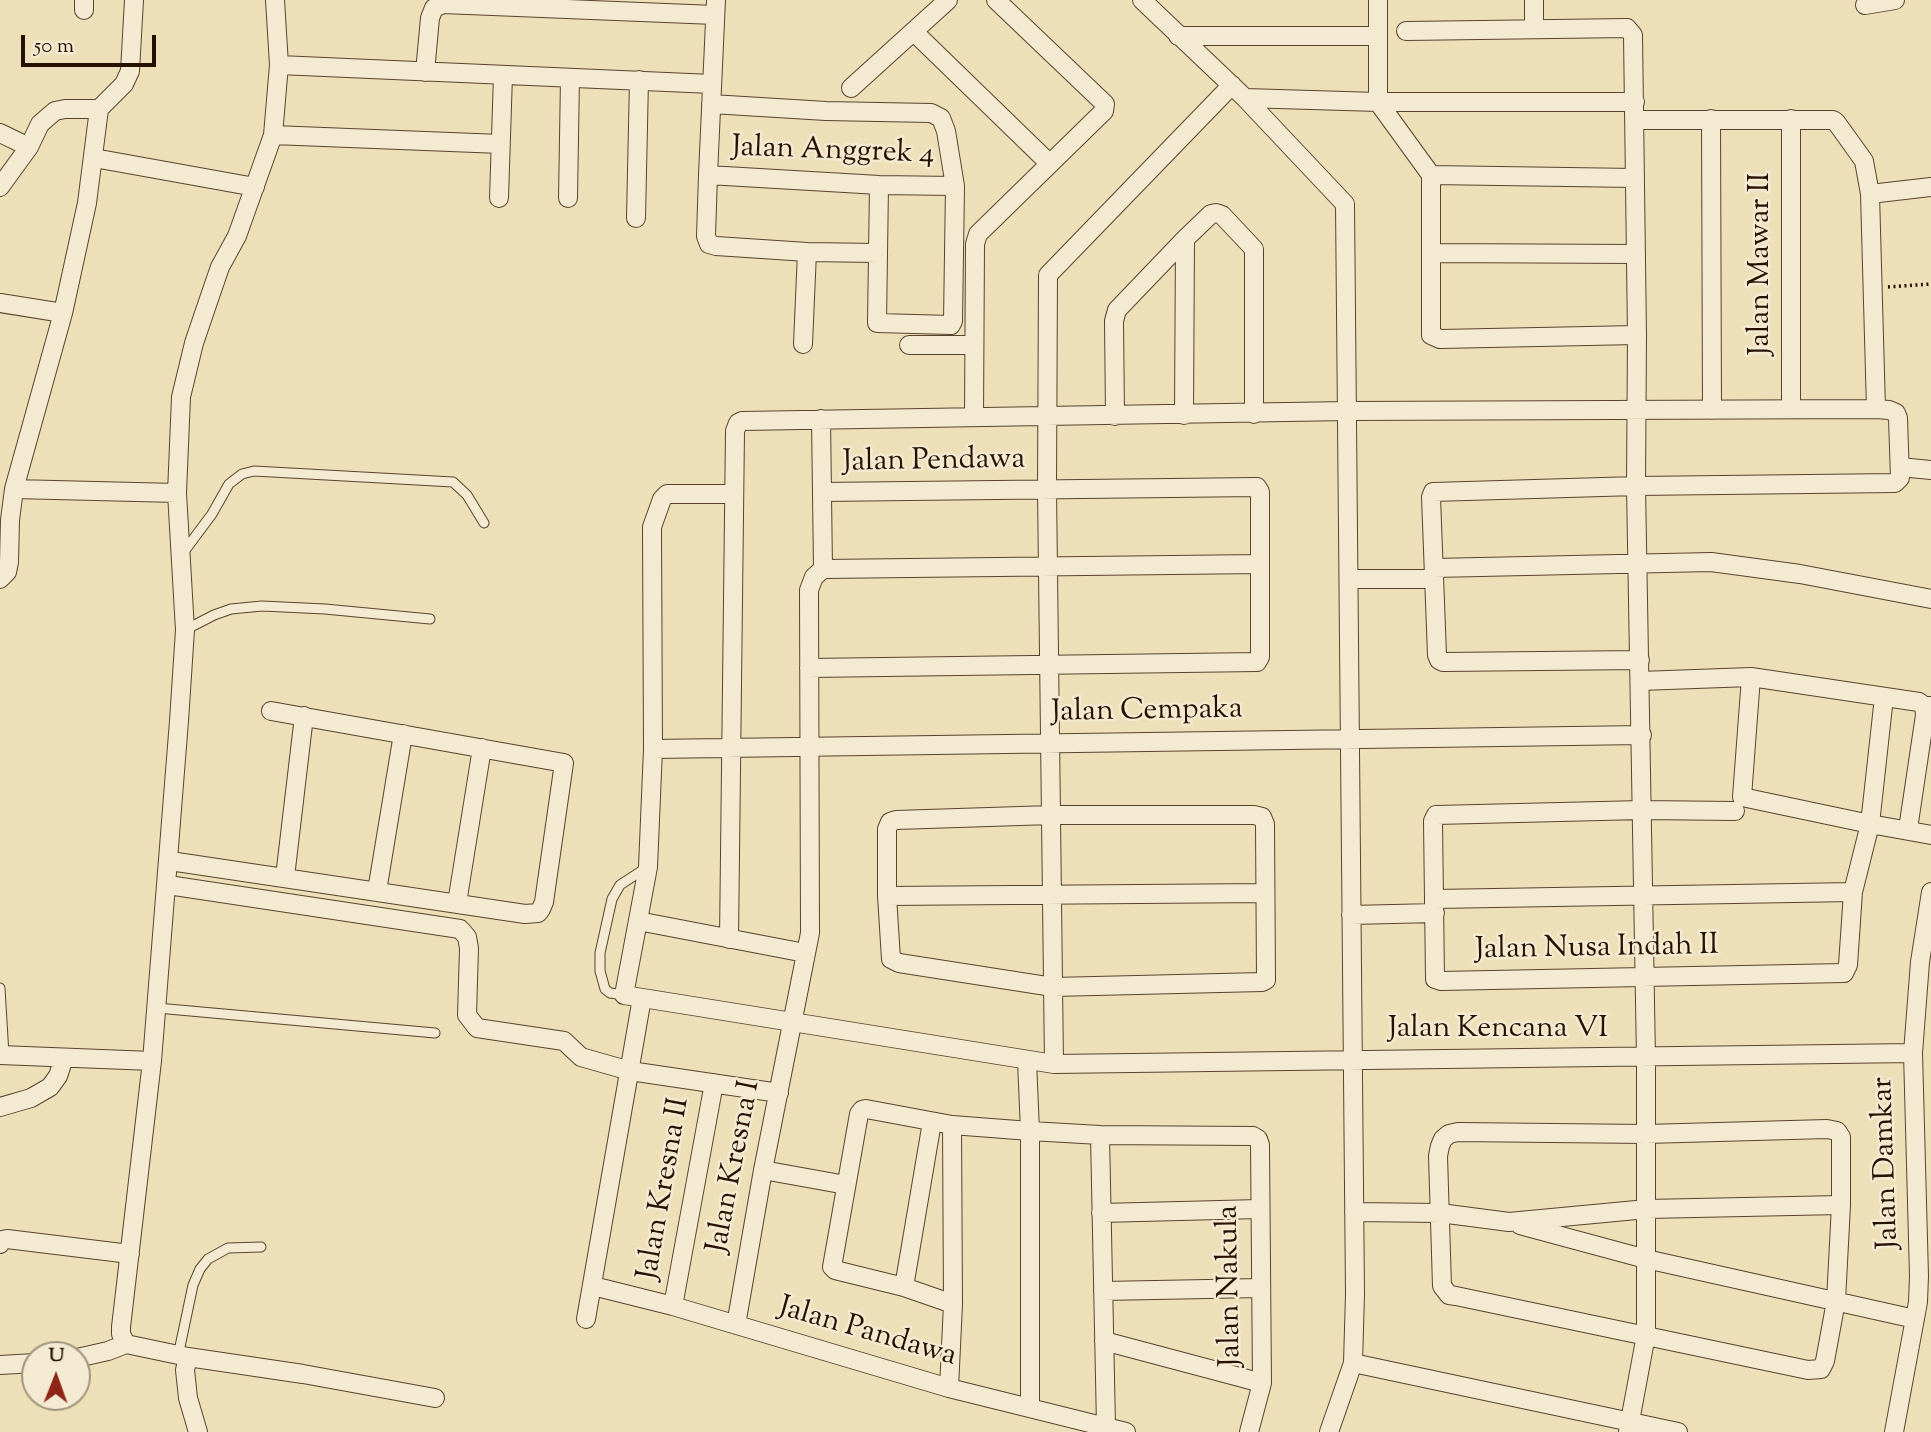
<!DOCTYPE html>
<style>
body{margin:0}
#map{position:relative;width:1931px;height:1432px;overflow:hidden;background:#eddfb8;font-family:"Sorts Mill Goudy",serif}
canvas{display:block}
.north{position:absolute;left:21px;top:1341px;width:70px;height:70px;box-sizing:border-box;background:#f3ead1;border:2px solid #a1937d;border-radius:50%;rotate:1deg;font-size:19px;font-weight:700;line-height:28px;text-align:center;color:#261000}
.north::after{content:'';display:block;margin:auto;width:24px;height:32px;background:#8f2418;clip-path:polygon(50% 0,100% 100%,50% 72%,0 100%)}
.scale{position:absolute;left:21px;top:35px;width:135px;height:32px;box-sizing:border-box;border:4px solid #261000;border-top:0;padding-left:9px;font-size:21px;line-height:24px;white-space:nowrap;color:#261000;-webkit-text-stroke:5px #f3ead1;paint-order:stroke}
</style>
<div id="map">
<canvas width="1931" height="1432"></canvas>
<div class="north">U</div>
<div class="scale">50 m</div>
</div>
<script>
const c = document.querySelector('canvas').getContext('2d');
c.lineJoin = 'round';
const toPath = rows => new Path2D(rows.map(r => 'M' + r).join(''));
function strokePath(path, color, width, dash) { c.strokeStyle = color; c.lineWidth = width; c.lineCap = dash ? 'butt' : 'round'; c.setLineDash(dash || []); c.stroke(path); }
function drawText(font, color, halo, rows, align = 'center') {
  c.font = font + ' "Sorts Mill Goudy",serif'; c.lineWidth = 5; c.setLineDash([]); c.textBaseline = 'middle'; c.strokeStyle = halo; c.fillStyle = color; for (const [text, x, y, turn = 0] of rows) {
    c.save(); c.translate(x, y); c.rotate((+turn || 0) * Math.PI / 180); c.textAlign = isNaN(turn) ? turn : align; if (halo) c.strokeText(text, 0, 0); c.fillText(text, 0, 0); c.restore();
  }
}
const path = toPath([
 [1888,287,1931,284]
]);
const service = toPath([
 [183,553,212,514,229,484,242,474,254,471,453,482,467,495,484,523],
 [185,630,214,615,231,609,262,606,325,609,430,619],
 [0,988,4,1055],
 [624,995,610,993,605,989,600,971,600,953,612,899,620,885,646,868],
 [157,1008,435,1033],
 [178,1356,193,1285,200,1269,208,1259,228,1248,261,1247]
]);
const minor = toPath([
 [716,0,708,175,706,236,709,244,716,246,807,252,878,253],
 [1142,0,1245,98,1345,204,1355,1294,1353,1363,1329,1432],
 [1378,0,1378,102,1431,175,1431,335,1440,339,1637,335],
 [1534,0,1534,29],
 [1865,5,1895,0],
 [84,10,84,0],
 [1406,31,1627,28,1633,35,1637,335,1636,486,1646,1058,1646,1335,1628,1432],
 [914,32,1049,163],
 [1178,36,1378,36],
 [279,65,712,84],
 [425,72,430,18,434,8,443,4,715,15],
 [851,88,948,0],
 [1245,98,1378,102,1635,102],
 [711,104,826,111,931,113,941,118,946,131,955,186,953,321,951,325,877,323,879,185],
 [1711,119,1712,410],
 [1791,119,1791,409],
 [1636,120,1833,120,1836,122,1864,161,1870,194,1876,409],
 [0,133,29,147],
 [273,135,501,144],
 [94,158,255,187],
 [708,175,879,185,955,186],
 [1431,175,1635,178],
 [0,187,29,147,40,124,48,117,55,111,65,109,99,109],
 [1870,194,1931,187],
 [499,198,503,75],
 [568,198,570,78],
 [636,218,639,80],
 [1431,253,1636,254],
 [0,303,63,313],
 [803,344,807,252],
 [909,345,974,345],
 [1184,415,1185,239],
 [1115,416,1114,321,1117,310,1185,239,1211,214,1216,213,1222,215,1254,249,1254,414],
 [974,417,975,244,978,234,1104,111,1105,104,996,0],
 [821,419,823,569],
 [1900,467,1931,470],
 [14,489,177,493],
 [733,494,667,494,662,499,652,527,653,749,648,867,624,995,1054,1064,1913,1053],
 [1434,568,1711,562,1800,574,1931,599],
 [0,579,7,572,9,562,10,520,14,489,63,313,87,203,99,109,124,84,130,71,134,0],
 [1349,579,1434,579],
 [809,668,1257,662,1260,657,1260,492,1257,487,822,492],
 [1751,677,1742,797,1870,824,1931,835],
 [1640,681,1751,677,1919,702,1924,706,1931,706],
 [653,749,1642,735],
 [1735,811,1642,810,1436,815,1433,821,1435,979,1441,981,1844,973,1848,965,1853,892,1870,824,1884,697],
 [1051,815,1254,815,1262,817,1265,824,1266,980,1262,982,1053,987,899,963,891,959,887,896,887,829,890,822,896,820,1051,815],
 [1908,829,1925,715,1924,706],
 [170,861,525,914,538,913,541,909,544,902,564,763,271,711],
 [285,877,304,716],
 [168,885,460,929,467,937,469,948,467,1015,477,1028,564,1041,581,1057,630,1071,779,1093],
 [377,891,403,734],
 [887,896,1265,893],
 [1435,899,1853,892],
 [457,903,482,748],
 [1351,915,1435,913],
 [638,921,805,953],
 [729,939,735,431,738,423,742,421,1347,411,1876,409,1889,410,1896,413,1898,418,1900,478,1895,483,1636,486,1433,492,1431,497,1437,655,1439,660,1443,662,1640,660],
 [0,1055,152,1061],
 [1027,1061,1030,1131,1030,1407],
 [1054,1064,1047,489,1048,275,1232,85],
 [0,1107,31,1098,50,1087,58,1076,64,1058],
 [1827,1129,1837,1131,1841,1137,1841,1205,1836,1301,1825,1361,1821,1369,1808,1370,1456,1296,1449,1295,1442,1286,1438,1156,1440,1146,1443,1139,1449,1134,1458,1132,1646,1134,1827,1129],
 [1100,1135,1106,1426],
 [763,1170,846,1185],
 [1354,1212,1440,1213,1509,1222,1647,1209,1841,1205],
 [1101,1213,1259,1209],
 [1520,1225,1646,1259,1915,1319],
 [0,1244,2,1240,7,1239,130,1254],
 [593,1286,673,1306,949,1388,1126,1432],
 [904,1287,932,1122],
 [1103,1291,1260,1288],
 [953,1304,904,1287,835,1270,832,1267,859,1114,862,1110,866,1109,952,1125,1030,1131,1100,1135,1253,1136,1258,1139,1260,1145,1262,1383,1249,1432],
 [673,1306,714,1083],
 [586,1319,642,998],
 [736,1325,763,1170,810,933,809,590,814,577,823,569,1260,564],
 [1104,1341,1262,1383],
 [188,1357,303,1374,435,1398],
 [77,1358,108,1351,126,1344],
 [1353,1363,1678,1432],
 [0,1365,35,1363],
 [949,1388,953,1304,952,1125],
 [198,1432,188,1398,185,1370,188,1357,126,1344,121,1334,121,1327,152,1061,179,721,185,630,177,493,181,397,194,343,209,299,220,267,237,236,273,135,279,65,275,0],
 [1894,1432,1918,1302,1919,1276,1913,1053,1920,962,1931,892]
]);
const streetNames = [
 ["Jalan Anggrek 4",833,153,2],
 ["Jalan Mawar II",1763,264,-90],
 ["Jalan Pendawa",934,463,-1],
 ["Jalan Cempaka",1147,713,-1],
 ["Jalan Nusa Indah II",1597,950,-1],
 ["Jalan Kencana VI",1498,1031],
 ["Jalan Damkar",1888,1163,-92],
 ["Jalan Kresna I",736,1167,-79],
 ["Jalan Kresna II",666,1189,-80],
 ["Jalan Nakula",1232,1286,-91],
 ["Jalan Pandawa",867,1334,16]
];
strokePath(service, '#58442e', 11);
strokePath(minor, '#58442e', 20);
strokePath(path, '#261000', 3.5, [2, 3.5]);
strokePath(service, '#f3ead1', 9);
strokePath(minor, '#f3ead1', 18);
drawText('30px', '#261000', '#f3ead1', streetNames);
</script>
